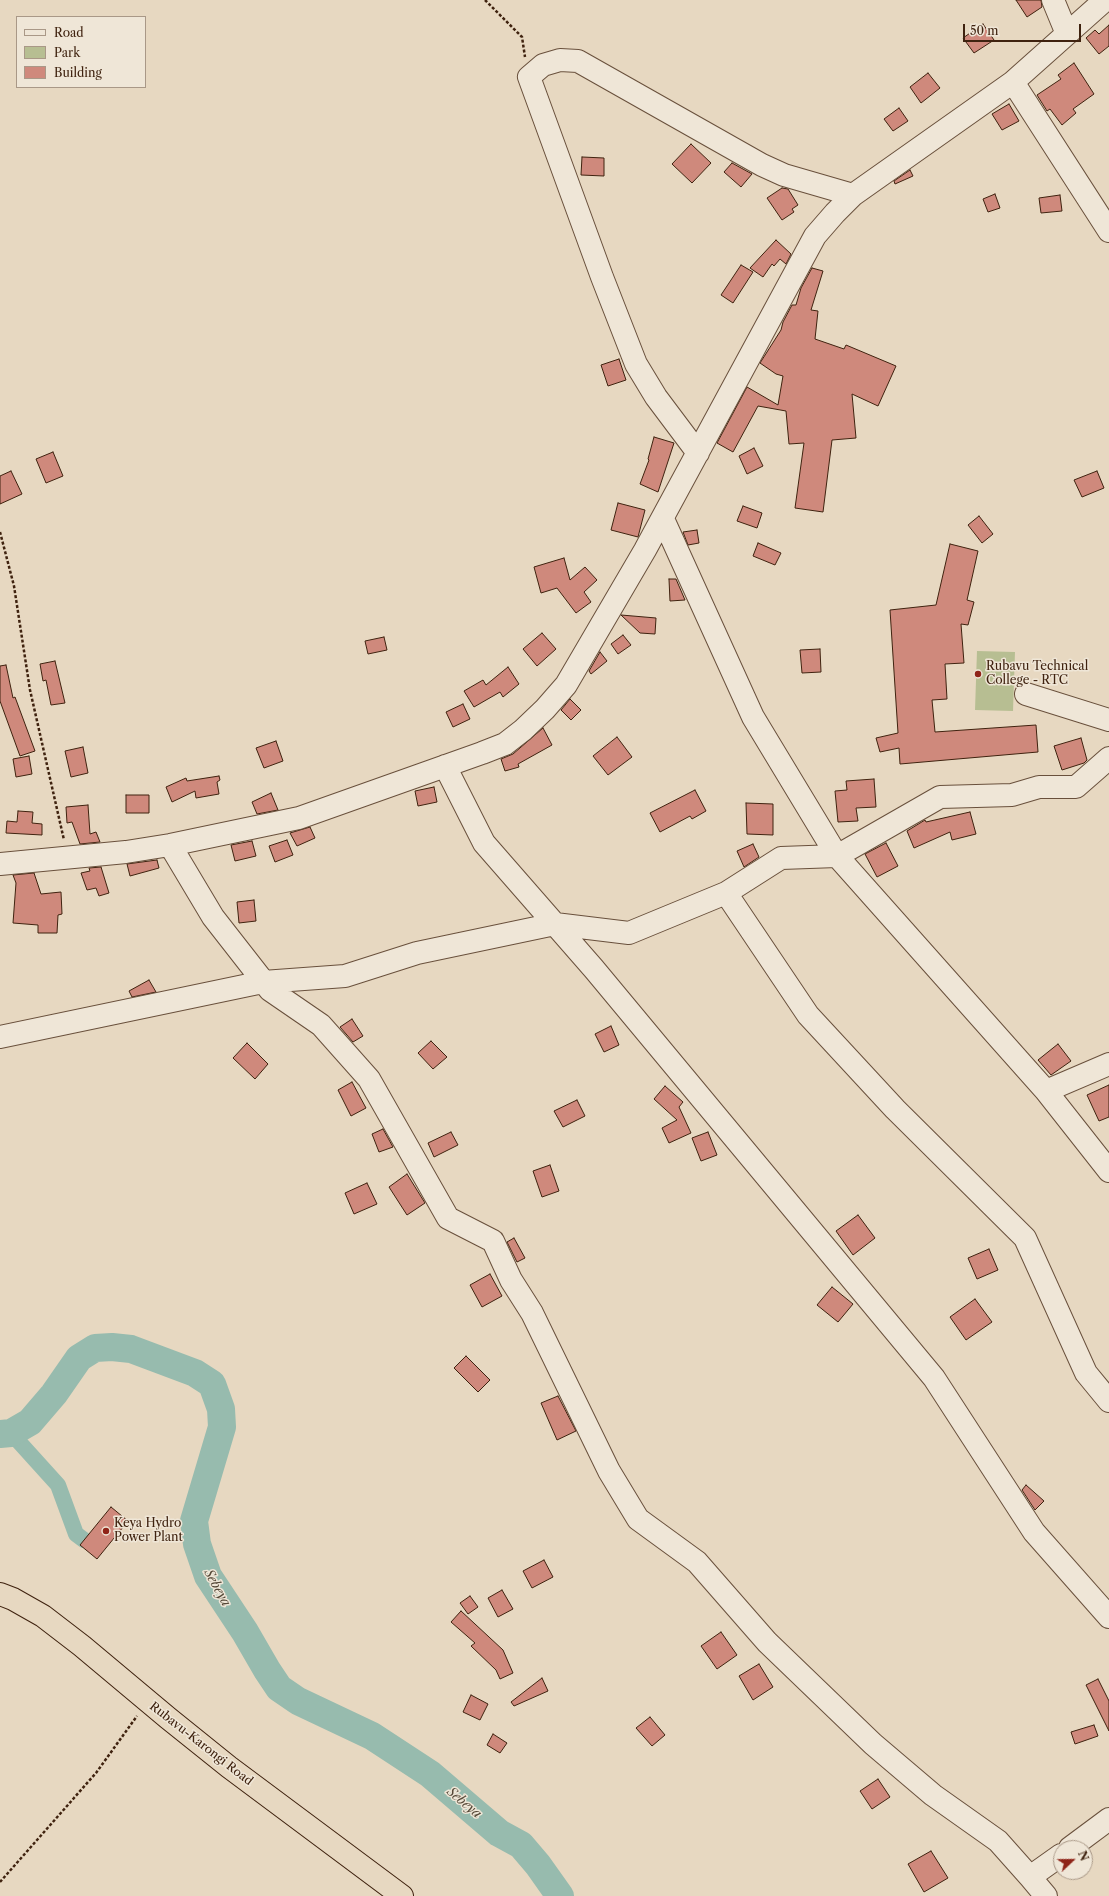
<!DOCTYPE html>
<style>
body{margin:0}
#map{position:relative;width:1109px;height:1896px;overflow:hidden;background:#e7d8c1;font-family:"Libre Caslon Text",serif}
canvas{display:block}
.legend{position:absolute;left:16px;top:16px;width:130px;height:72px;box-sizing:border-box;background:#efe6d7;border:1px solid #a99887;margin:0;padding:5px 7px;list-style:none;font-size:12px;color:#3f220f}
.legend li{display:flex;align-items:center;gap:8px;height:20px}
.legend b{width:20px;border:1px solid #a99887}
.north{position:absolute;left:1053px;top:1840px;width:40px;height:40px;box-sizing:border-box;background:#efe6d7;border:1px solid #a99887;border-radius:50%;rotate:68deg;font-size:11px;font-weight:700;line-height:16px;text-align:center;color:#3f220f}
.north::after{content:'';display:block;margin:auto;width:14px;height:18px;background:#8f2418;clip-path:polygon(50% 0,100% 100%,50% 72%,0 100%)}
.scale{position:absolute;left:963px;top:24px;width:118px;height:18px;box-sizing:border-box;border:2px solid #3f220f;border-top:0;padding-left:5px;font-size:12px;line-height:14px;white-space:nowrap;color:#3f220f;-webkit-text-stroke:3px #efe6d7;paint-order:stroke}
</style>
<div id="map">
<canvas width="1109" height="1896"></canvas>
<ul class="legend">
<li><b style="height:5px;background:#efe6d7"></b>Road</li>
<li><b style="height:11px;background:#b7be92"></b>Park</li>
<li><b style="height:11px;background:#cf897c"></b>Building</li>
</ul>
<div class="north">N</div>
<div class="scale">50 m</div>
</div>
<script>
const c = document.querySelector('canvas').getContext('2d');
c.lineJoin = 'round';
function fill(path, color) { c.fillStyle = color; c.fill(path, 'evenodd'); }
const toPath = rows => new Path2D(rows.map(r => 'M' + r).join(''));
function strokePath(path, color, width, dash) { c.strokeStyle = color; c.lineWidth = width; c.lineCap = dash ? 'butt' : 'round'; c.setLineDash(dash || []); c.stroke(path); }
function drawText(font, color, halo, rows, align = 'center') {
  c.font = font + ' "Libre Caslon Text",serif'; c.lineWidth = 3; c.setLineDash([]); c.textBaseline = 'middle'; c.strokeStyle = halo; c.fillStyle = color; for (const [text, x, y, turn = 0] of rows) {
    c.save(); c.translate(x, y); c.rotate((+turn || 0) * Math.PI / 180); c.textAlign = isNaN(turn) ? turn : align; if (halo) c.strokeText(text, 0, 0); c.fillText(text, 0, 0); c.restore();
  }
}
const green = toPath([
 [977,651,1015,652,1013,711,975,710]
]);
const canal = toPath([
 [11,1433,58,1485,76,1534,84,1540]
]);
const river = toPath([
 [0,1434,11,1433,30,1422,54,1394,79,1358,95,1348,112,1347,131,1349,195,1373,212,1384,221,1409,222,1427,194,1521,197,1544,208,1576,245,1632,267,1670,279,1688,298,1701,372,1736,430,1774,499,1833,521,1845,538,1865,560,1896]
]);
const building = toPath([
 [1016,0,1041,0,1042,7,1027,17,1016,0],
 [983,24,994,40,974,53,963,38,983,24],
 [1109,25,1109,46,1099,54,1086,38,1095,30,1099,34,1109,25],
 [1074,63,1094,94,1073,109,1076,113,1062,125,1050,109,1047,111,1037,95,1061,79,1058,75,1074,63],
 [928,73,940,88,921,103,910,87,928,73],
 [1009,104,1019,121,1002,130,992,114,1009,104],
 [899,108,908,121,893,131,884,119,899,108],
 [691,144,711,163,692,183,672,164,691,144],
 [582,157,604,158,604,176,581,175,582,157],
 [732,163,752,174,741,187,724,172,732,163],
 [910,170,913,176,895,184,894,181,910,170],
 [782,188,788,189,798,205,792,209,794,212,782,220,767,198,782,188],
 [995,194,1000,208,988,212,983,199,995,194],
 [1060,195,1062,211,1041,213,1039,198,1060,195],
 [776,240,791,254,786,264,780,259,774,266,772,264,763,277,750,268,776,240],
 [741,265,753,272,733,303,721,295,741,265],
 [812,268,823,271,811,310,818,311,815,339,844,349,846,345,896,366,878,406,852,394,856,438,832,440,823,512,795,508,804,443,789,444,786,411,758,406,733,452,717,443,747,387,778,405,783,376,776,374,760,363,781,330,783,322,792,305,796,305,801,288,812,268],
 [619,359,626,380,608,386,601,365,619,359],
 [654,437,674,443,658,492,640,484,649,460,648,459,654,437],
 [754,448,763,466,747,474,739,456,754,448],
 [53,452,63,476,46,483,36,459,53,452],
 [11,471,22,494,0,504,0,476,11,471],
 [1097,471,1104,488,1082,497,1074,480,1097,471],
 [618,503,645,510,638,537,611,530,618,503],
 [743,506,762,513,757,528,737,521,743,506],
 [979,516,993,534,982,543,968,525,979,516],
 [697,530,699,543,688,545,683,532,697,530],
 [758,543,781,553,775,565,753,556,758,543],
 [950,544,978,551,967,600,974,602,968,625,961,624,964,663,945,664,947,699,932,700,935,732,1036,725,1038,752,900,764,899,748,880,752,876,738,898,733,890,610,936,605,950,544],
 [564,558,570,580,585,567,597,580,584,592,591,602,576,613,557,588,541,593,534,567,564,558],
 [669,579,676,579,685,600,670,601,669,579],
 [621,615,656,618,655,634,640,633,621,615],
 [542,633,556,649,537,666,523,649,542,633],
 [623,635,631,645,618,654,611,644,623,635],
 [384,637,387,650,368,654,365,641,384,637],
 [820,649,821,672,802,673,800,650,820,649],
 [600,652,607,661,591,674,589,671,600,652],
 [55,661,65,703,51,705,46,680,43,681,40,664,55,661],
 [6,665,13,698,15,697,35,751,20,756,0,701,0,666,6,665],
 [508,667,519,684,503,697,500,692,474,707,464,691,483,680,486,685,508,667],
 [570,699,581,710,571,720,561,710,570,699],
 [463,704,470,719,453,727,446,712,463,704],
 [543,728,552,745,518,764,519,767,505,771,501,759,513,754,543,728],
 [617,737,632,757,608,775,593,756,617,737],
 [1081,738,1087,760,1084,763,1062,770,1054,746,1081,738],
 [276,741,283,761,264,768,256,748,276,741],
 [83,747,88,773,71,777,65,751,83,747],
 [29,756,32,774,16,777,13,759,29,756],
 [219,776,220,780,217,782,219,794,196,798,195,791,172,802,166,787,186,778,187,781,219,776],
 [874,779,876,807,856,808,858,821,838,822,835,791,847,790,846,781,874,779],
 [434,787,437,802,418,806,415,791,434,787],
 [695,790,706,811,692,819,690,816,660,832,650,813,695,790],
 [271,793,278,810,257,814,252,802,271,793],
 [126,795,149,795,149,813,126,813,126,795],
 [746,803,773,804,773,835,747,834,746,803],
 [88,805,90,834,96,832,100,842,80,844,72,822,67,823,66,807,88,805],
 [18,811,33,812,32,823,42,824,42,835,6,833,7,821,17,822,18,811],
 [970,812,976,834,952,840,950,832,914,848,907,831,925,820,926,822,970,812],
 [310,827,315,838,297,846,290,833,310,827],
 [287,840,293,855,275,862,269,846,287,840],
 [252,841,256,856,235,861,231,845,252,841],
 [886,843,898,866,877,877,865,854,886,843],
 [753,844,759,857,744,867,737,851,753,844],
 [157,860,159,868,130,876,127,864,157,860],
 [101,867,109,893,99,896,96,888,87,890,81,873,90,871,89,868,101,867],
 [34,873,41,894,61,892,62,914,58,915,57,933,38,933,38,925,13,923,16,883,13,875,34,873],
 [254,900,256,921,239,923,237,902,254,900],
 [149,980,156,992,132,997,129,991,149,980],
 [352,1019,363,1036,353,1042,340,1027,352,1019],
 [611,1026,619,1045,604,1052,595,1034,611,1026],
 [431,1041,447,1057,433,1069,418,1053,431,1041],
 [247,1043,268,1064,255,1079,233,1058,247,1043],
 [1058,1044,1071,1061,1051,1075,1038,1060,1058,1044],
 [352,1082,366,1108,351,1116,338,1090,352,1082],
 [1109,1085,1109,1117,1099,1121,1087,1095,1109,1085],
 [665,1086,683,1102,679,1107,691,1133,669,1143,662,1128,677,1120,654,1099,665,1086],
 [577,1100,585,1116,563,1127,554,1111,577,1100],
 [383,1129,393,1147,379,1152,372,1134,383,1129],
 [451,1132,458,1145,434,1157,428,1143,451,1132],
 [708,1132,717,1155,701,1161,692,1138,708,1132],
 [550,1165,559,1191,542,1197,533,1171,550,1165],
 [407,1174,425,1203,407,1215,389,1187,407,1174],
 [367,1183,377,1204,354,1214,345,1193,367,1183],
 [858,1215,875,1238,853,1255,836,1231,858,1215],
 [514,1238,525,1258,517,1262,507,1242,514,1238],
 [989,1249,998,1270,977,1279,968,1258,989,1249],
 [490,1274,502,1296,482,1307,470,1285,490,1274],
 [832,1287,853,1304,838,1322,817,1305,832,1287],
 [975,1299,992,1322,966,1340,950,1317,975,1299],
 [466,1356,490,1380,478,1392,454,1368,466,1356],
 [558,1396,576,1431,557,1440,541,1403,558,1396],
 [1026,1485,1044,1501,1035,1510,1022,1490,1026,1485],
 [111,1507,128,1521,97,1559,80,1545,111,1507],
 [544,1560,553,1577,532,1588,523,1571,544,1560],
 [502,1590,513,1609,498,1617,488,1598,502,1590],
 [470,1596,478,1607,468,1614,460,1603,470,1596],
 [461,1611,503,1650,513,1673,500,1679,496,1670,471,1646,475,1643,451,1622,461,1611],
 [721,1632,737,1655,717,1669,701,1646,721,1632],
 [759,1664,773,1687,753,1700,739,1676,759,1664],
 [542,1678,548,1691,514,1706,511,1702,542,1678],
 [1098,1679,1109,1701,1109,1731,1086,1685,1098,1679],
 [471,1695,488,1704,480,1720,463,1712,471,1695],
 [650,1717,665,1735,652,1746,636,1728,650,1717],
 [1094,1725,1098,1736,1075,1744,1071,1732,1094,1725],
 [493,1734,507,1743,500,1753,487,1745,493,1734],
 [878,1779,890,1797,872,1809,860,1791,878,1779],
 [931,1851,948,1878,924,1892,908,1864,931,1851]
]);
const path = toPath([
 [485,0,522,37,525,57],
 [0,532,14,586,30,690,64,840],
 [0,1882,96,1773,137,1716]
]);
const minor = toPath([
 [1053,0,1067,34],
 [1013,82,1109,231],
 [698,453,656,397,636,364,602,277,529,77,543,65,560,60,578,61,762,165,784,175,853,195],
 [663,519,753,717,837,856,1046,1091,1109,1171],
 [1026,694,1109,720],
 [445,766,484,843,594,969,934,1378,1034,1532,1109,1617],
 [170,845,213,917,270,990,321,1025,369,1079,448,1218,493,1241,511,1280,532,1313,609,1471,638,1519,697,1562,767,1642,873,1744,933,1795,998,1841,1030,1877],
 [0,864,126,852,170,845,299,818,482,753,505,744,523,730,545,709,566,685,645,550,815,236,835,213,853,195,1013,82,1105,0],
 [726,893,808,1015,895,1109,1025,1238,1086,1373,1109,1401],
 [0,1037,263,982,345,976,417,953,555,924,629,933,726,893,781,858,837,856,940,797,1012,795,1039,787,1076,787,1109,758],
 [1046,1091,1109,1064],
 [1070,1848,1109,1819],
 [1046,1896,1030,1877,1061,1855]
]);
const highway = toPath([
 [0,1594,13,1599,43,1616,82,1646,168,1718,229,1767,402,1896]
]);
const markers = [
 [978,674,4,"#8f2418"],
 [106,1531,4,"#8f2418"]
];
const poiNames = [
 ["Rubavu Technical",986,667],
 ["College - RTC",986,681],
 ["Keya Hydro",114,1524],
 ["Power Plant",114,1538]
];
const streetNames = [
 ["Rubavu-Karongi Road",201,1744,38]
];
const waterNames = [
 ["Sebeya",217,1588,61],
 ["Sebeya",464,1803,40]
];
fill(green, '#b7be92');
strokePath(canal, '#97bbae', 16);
strokePath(river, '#97bbae', 28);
fill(building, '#cf897c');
strokePath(building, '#3f220f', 1);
strokePath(minor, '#69503c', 24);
strokePath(highway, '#3f220f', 24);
strokePath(path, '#3f220f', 2.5, [3, 2]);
strokePath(minor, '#efe6d7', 22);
strokePath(highway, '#e7d8c1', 22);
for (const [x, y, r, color] of markers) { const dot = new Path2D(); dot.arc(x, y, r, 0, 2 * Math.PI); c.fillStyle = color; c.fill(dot); strokePath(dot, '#efe6d7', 1.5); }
drawText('12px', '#3f220f', '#efe6d7', poiNames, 'left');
drawText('12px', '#3f220f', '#efe6d7', streetNames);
drawText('italic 13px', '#554837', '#efe6d7', waterNames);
</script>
